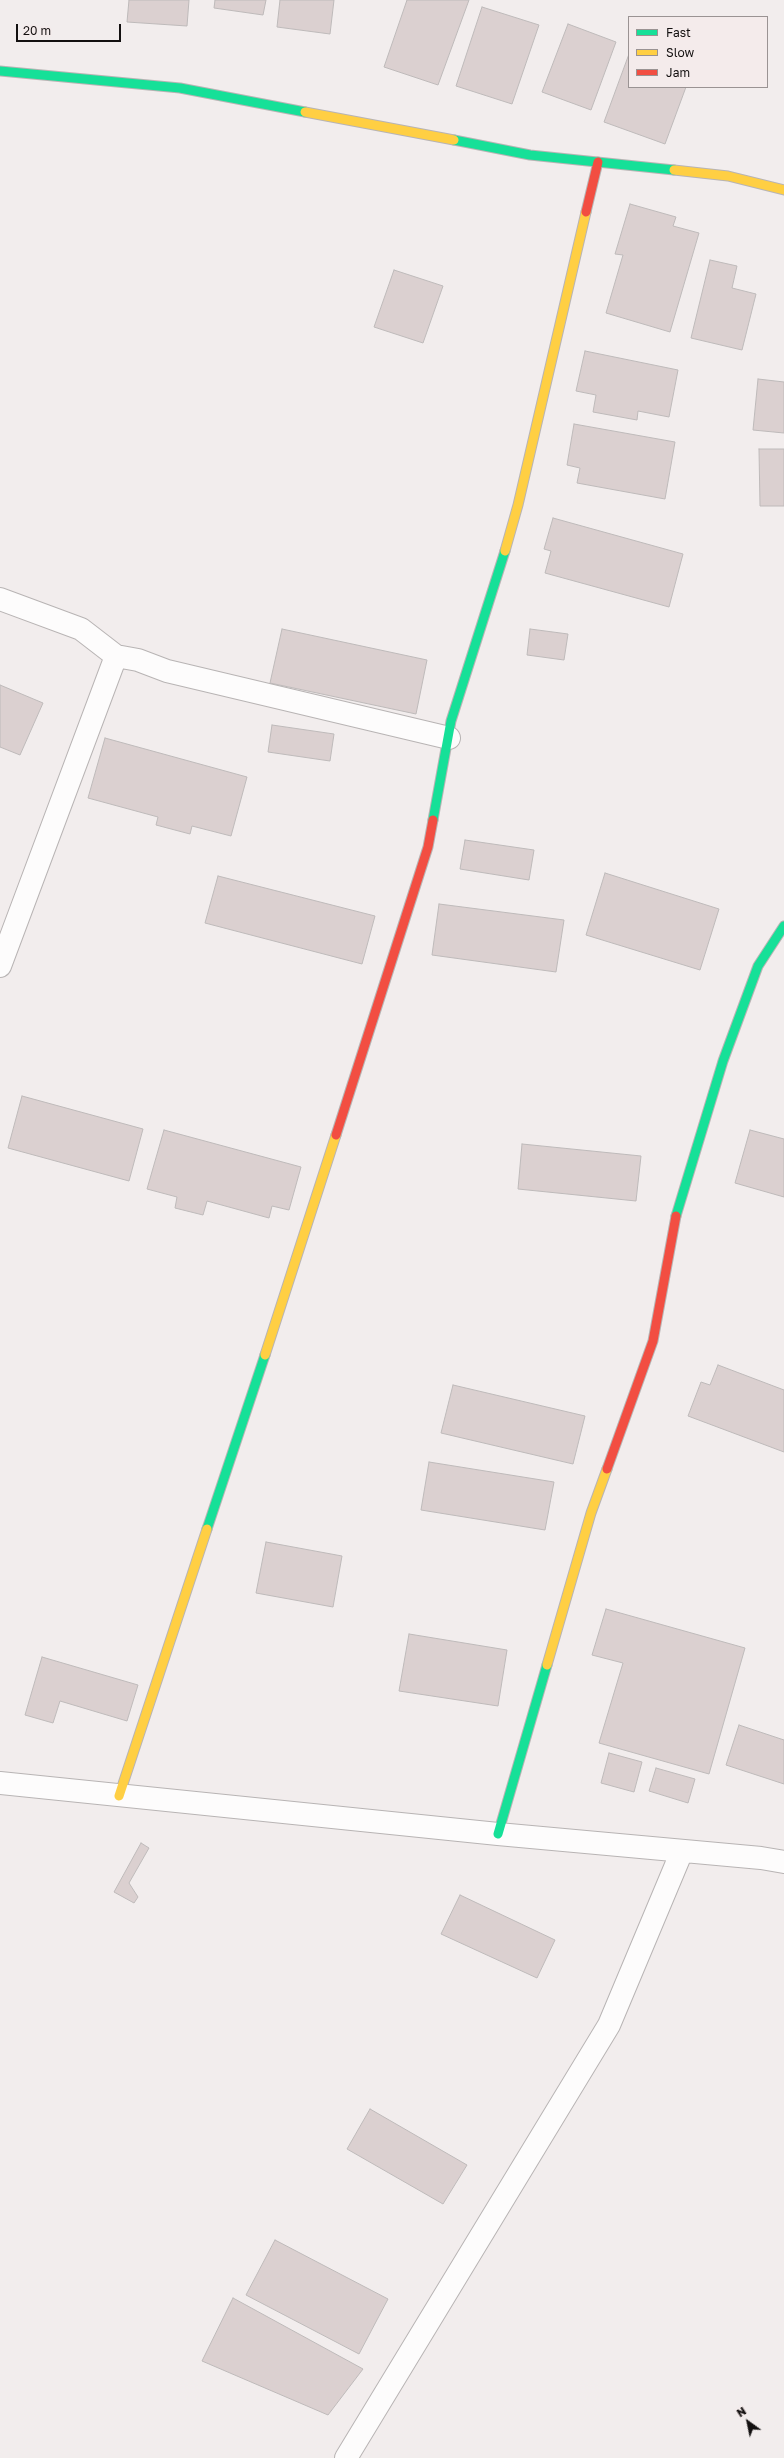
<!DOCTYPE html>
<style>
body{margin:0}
#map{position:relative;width:784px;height:2458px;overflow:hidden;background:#f2eded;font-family:"Golos Text",sans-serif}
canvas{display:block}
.legend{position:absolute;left:628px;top:16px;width:140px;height:72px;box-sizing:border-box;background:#f4ebeb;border:1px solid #9a9393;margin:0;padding:5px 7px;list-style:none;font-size:12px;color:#131010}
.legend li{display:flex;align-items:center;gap:8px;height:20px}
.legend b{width:20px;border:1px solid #9a9393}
.north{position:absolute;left:728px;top:2402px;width:40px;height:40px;-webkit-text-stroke:3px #f4ebeb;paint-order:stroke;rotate:327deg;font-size:11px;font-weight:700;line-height:16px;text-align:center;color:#131010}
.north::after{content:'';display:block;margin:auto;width:14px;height:18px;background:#131010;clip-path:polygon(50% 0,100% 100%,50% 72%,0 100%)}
.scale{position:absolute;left:16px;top:24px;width:105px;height:18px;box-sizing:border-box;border:2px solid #131010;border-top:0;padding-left:5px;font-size:12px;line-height:14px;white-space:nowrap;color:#131010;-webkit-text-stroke:3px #f4ebeb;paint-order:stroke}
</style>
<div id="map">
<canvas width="784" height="2458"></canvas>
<ul class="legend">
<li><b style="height:5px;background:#16e098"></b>Fast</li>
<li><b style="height:5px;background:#ffcf43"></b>Slow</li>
<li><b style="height:5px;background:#f24e42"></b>Jam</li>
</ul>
<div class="north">N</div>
<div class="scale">20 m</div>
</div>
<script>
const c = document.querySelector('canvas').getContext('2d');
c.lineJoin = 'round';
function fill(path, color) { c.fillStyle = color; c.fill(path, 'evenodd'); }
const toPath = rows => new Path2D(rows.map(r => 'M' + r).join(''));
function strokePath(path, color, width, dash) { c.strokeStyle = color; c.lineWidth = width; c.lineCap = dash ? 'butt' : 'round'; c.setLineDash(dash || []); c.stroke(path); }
const building = toPath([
 [129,0,189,0,187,26,127,22,129,0],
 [215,0,266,0,263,15,214,8,215,0],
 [280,0,334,0,330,34,277,27,280,0],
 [407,0,469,0,438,85,384,67,407,0],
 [482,7,539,25,512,104,456,86,482,7],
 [568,24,616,42,591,110,542,92,568,24],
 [629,54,629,87,686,87,665,144,604,122,629,54],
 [630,204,676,217,673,226,699,233,670,332,606,313,623,255,615,254,630,204],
 [710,260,737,266,732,288,756,294,742,350,691,338,710,260],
 [394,270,443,286,423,343,374,327,394,270],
 [585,351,678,370,669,417,638,411,637,420,593,412,596,395,576,391,585,351],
 [758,379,784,382,784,433,753,430,758,379],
 [574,424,675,442,665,499,577,483,580,468,567,465,574,424],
 [759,449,784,449,784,506,760,506,759,449],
 [553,518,683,554,669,607,545,573,551,551,544,549,553,518],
 [282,629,427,660,416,714,270,683,282,629],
 [530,629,568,634,564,660,527,655,530,629],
 [0,685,43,703,20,755,0,747,0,685],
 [272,725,334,734,330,761,268,752,272,725],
 [105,738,247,777,231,836,192,826,190,834,156,825,158,817,88,798,105,738],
 [465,840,534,850,529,880,460,869,465,840],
 [605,873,719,909,700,970,586,935,605,873],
 [218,876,375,916,362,964,205,923,218,876],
 [439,904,564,920,556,972,432,955,439,904],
 [22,1096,143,1129,129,1181,8,1148,22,1096],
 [164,1130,301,1167,289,1210,272,1206,269,1218,207,1201,203,1215,175,1208,177,1197,147,1189,164,1130],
 [750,1130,784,1139,784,1197,735,1183,750,1130],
 [522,1144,641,1156,636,1201,518,1189,522,1144],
 [718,1365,784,1390,784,1452,688,1416,701,1382,710,1385,718,1365],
 [453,1385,585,1416,573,1464,441,1433,453,1385],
 [429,1462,554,1482,545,1530,421,1510,429,1462],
 [266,1542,342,1556,333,1607,256,1593,266,1542],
 [606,1609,745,1648,709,1774,599,1743,623,1663,592,1655,606,1609],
 [409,1634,507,1650,498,1706,399,1691,409,1634],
 [42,1657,138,1685,127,1721,60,1701,53,1723,25,1715,42,1657],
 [739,1725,784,1740,784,1784,726,1765,739,1725],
 [609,1753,642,1762,634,1792,601,1783,609,1753],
 [656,1768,695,1779,688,1803,649,1791,656,1768],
 [141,1843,149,1848,129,1883,138,1897,134,1903,114,1892,141,1843],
 [460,1895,555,1940,537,1978,441,1934,460,1895],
 [370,2109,467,2165,443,2204,347,2149,370,2109],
 [275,2240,388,2299,359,2354,246,2295,275,2240],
 [233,2298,363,2369,328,2415,202,2361,233,2298]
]);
const street = toPath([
 [0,599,81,629,116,656,138,660,167,671,449,738],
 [0,966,116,656],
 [0,1783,498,1834,761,1858,784,1862],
 [346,2458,609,2025,682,1851]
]);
const fast = toPath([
 [0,71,180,88,305,112],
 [454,140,530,155,674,170],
 [433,820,451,721,505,551],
 [676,1216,723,1061,758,966,784,926],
 [207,1529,265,1355],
 [498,1834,547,1665]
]);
const slow = toPath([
 [305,112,454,140],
 [674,170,728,176,784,190],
 [505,551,518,505,586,212],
 [265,1355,336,1135],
 [547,1665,591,1513,607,1469],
 [119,1796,207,1529]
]);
const jam = toPath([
 [586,212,598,162],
 [336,1135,428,847,433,820],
 [607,1469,653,1341,676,1216]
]);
fill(building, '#dbd0d0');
strokePath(building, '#bebaba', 1);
strokePath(street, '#b8b4b4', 24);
strokePath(fast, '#b8b4b4', 11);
strokePath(slow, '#b8b4b4', 11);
strokePath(jam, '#b8b4b4', 11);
strokePath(street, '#fdfcfc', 22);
strokePath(fast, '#16e098', 9);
strokePath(slow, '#ffcf43', 9);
strokePath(jam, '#f24e42', 9);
</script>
